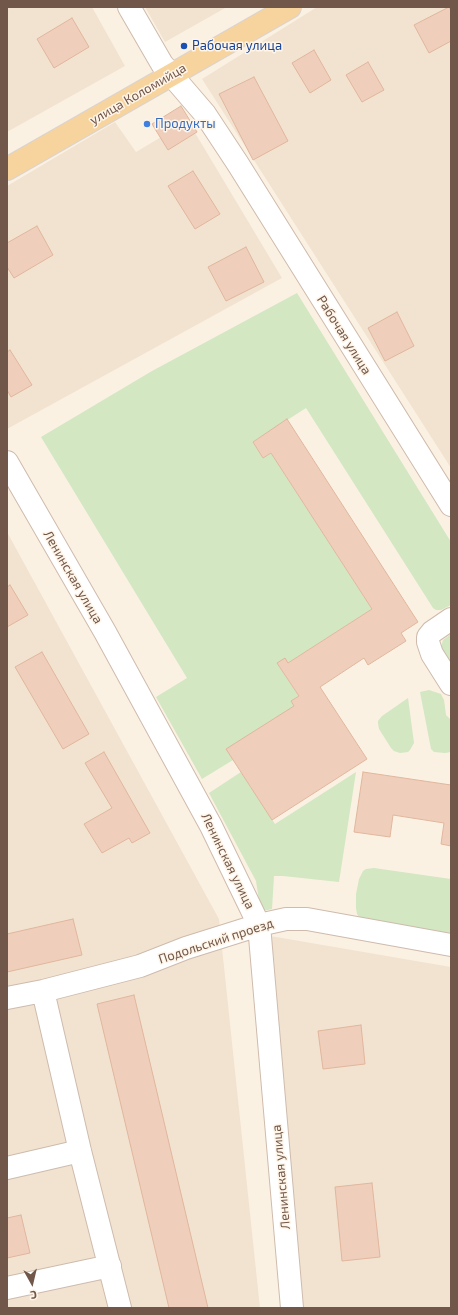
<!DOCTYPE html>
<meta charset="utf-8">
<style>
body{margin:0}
#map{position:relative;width:458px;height:1315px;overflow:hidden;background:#fbf1e2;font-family:"Exo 2",sans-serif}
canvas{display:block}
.frame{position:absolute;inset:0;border:8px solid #71574a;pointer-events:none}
.north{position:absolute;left:12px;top:1263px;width:40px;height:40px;-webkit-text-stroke:3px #fef5e8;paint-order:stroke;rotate:172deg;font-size:11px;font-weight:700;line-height:16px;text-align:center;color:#71574a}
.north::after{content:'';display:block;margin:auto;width:14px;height:18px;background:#71574a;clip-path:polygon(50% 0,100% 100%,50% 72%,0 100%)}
</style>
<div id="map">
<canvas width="458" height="1315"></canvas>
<div class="frame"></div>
<div class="north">С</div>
</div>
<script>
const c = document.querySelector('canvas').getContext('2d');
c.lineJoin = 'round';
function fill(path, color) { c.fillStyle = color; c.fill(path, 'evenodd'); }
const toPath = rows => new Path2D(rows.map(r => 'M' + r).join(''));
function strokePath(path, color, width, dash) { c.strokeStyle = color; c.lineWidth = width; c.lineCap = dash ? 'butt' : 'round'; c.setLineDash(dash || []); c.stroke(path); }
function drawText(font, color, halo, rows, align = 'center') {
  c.font = font + ' "Exo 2",sans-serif'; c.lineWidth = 3; c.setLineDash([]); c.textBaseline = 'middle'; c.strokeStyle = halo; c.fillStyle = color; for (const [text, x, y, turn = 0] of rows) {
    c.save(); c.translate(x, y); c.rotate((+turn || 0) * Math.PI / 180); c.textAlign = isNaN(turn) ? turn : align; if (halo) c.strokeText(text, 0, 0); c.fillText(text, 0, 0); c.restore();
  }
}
const residential = toPath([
 [7,7,92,7,125,66,7,132],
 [145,7,227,7,165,42],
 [317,7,451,7,451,468,202,79],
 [188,121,282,278,7,429,7,186,115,122,136,152],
 [7,532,219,919,260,1308,7,1308],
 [253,933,451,967,451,1308,297,1308]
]);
const green = toPath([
 [297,293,451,542,451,605,441,610,436,610,433,608,306,408,253,442,263,458,271,453,372,609,288,663,277,663,299,696,291,701,294,706,233,760,202,779,156,697,187,678,41,437,152,371],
 [451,634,451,665,441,647,443,640],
 [429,690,441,694,444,700,446,715,451,720,451,752,445,753,434,752,431,749,420,692],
 [408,698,414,743,410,750,408,752,400,753,394,751,391,748,379,729,378,723,378,721,382,716],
 [241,772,275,824,356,772,339,882,283,876,274,876,272,909,263,911,260,906,256,881,209,793],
 [374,868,451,879,451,937,360,919,357,914,356,908,356,894,359,879,363,871,366,869]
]);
const building = toPath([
 [449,7,451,11,451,41,429,53,414,25,449,7],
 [72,18,89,47,54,68,37,39,72,18],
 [314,50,331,80,310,93,292,63,314,50],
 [368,62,384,90,362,102,346,75,368,62],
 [254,77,288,141,253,160,219,94,254,77],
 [181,106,197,132,168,150,152,124,181,106],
 [193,171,220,214,195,229,168,186,193,171],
 [37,226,53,255,14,278,7,267,7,243,37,226],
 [246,247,264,282,226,301,208,267,246,247],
 [397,312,414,346,385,361,368,328,397,312],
 [10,350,32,385,11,397,7,390,7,352,10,350],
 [287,419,418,622,401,633,406,641,368,665,364,658,320,687,367,759,272,820,226,749,294,706,291,701,299,696,277,663,285,658,288,663,372,609,271,453,263,458,253,442,287,419],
 [10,585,28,615,7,627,7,587,10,585],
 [42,652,89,734,63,749,15,667,42,652],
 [104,752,150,833,132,843,129,838,102,853,84,824,112,808,85,763,104,752],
 [363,772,451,785,451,846,441,844,444,823,393,815,390,837,354,832,363,772],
 [73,919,82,955,7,972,7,934,73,919],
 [134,995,208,1308,169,1308,97,1004,134,995],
 [361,1025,365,1064,323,1069,318,1031,361,1025],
 [372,1183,380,1257,342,1261,335,1187,372,1183],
 [21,1215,30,1253,7,1258,7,1218,21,1215]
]);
const minor = toPath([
 [129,7,162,64,205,114,238,164,451,505],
 [7,462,105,632,211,826,259,925,292,1308],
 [451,619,432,632,428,637,428,642,432,654,451,684],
 [43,991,80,1151,120,1308],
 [7,998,43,991,140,966,186,948,259,925,286,919,307,919,451,945],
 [7,1168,80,1151],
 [7,1288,110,1266]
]);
const major = toPath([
 [7,169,290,7]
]);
const markers = [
 [184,46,4,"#1a4fb4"],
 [147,124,4,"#3f7fe0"]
];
const transitNames = [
 ["Рабочая улица",192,46]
];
const streetNames = [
 ["улица Коломийца",138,94,-30],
 ["Рабочая улица",344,335,58],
 ["Ленинская улица",73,577,60],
 ["Ленинская улица",228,861,64],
 ["Подольский проезд",216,941,-18],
 ["Ленинская улица",281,1177,-95]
];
const shopNames = [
 ["Продукты",155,124]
];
fill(residential, '#f2e3d1');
fill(green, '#d2e7c2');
fill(building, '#efcfbb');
strokePath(building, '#e1b69d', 1);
strokePath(minor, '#cebbad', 24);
strokePath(major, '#dad3d0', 24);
strokePath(minor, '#fff', 22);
strokePath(major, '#f7d49d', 22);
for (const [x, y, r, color] of markers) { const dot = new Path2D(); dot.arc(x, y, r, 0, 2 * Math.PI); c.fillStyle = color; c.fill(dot); strokePath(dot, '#fef5e8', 1.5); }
drawText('13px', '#164399', '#fef5e8', transitNames, 'left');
drawText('13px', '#71574a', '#fef5e8', streetNames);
drawText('13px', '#366cbe', '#fef5e8', shopNames, 'left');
</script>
